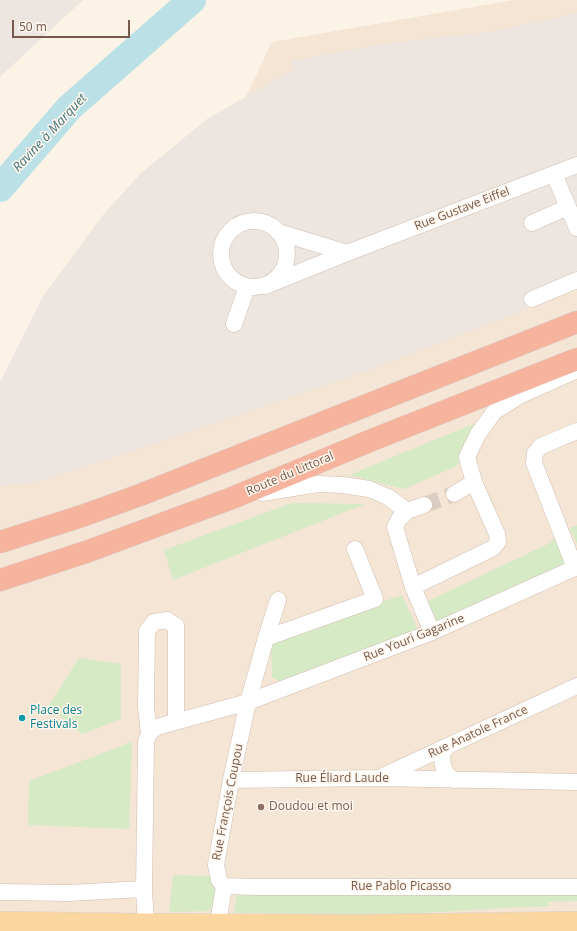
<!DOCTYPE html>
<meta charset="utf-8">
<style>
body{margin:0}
#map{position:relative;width:577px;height:931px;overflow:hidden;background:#fcf3e7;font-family:"Open Sans",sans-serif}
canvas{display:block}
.scale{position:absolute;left:12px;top:20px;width:118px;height:18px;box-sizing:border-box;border:2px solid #76594b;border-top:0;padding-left:5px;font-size:12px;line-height:14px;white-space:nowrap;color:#76594b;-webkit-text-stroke:3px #fff7ed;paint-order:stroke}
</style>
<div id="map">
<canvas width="577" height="931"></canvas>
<div class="scale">50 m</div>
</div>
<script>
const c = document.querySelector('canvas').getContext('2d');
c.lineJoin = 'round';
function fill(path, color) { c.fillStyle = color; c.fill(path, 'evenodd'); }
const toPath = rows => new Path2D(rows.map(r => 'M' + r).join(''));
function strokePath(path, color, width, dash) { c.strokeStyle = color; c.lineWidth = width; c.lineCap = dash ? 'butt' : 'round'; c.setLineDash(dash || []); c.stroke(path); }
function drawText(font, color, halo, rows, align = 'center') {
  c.font = font + ' "Open Sans",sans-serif'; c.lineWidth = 3; c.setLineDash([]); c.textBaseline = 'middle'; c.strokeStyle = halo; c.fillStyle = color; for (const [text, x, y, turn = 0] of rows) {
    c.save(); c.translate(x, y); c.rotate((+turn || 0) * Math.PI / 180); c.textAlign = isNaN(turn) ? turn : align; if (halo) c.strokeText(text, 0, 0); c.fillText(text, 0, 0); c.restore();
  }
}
const residential = toPath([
 [514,0,577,0,577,931,0,931,0,486,35,483,153,444,126,348,272,42]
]);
const industrial = toPath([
 [0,0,83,0,0,77],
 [577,13,577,287,527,309,367,371,154,444,35,483,0,486,0,382,43,296,103,215,140,174,207,119,294,69,290,61,384,44,495,31]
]);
const green = toPath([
 [476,423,457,466,404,489,349,475],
 [292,503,365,504,173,580,164,550],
 [577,525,577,544,570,528],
 [560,533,573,566,437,623,428,601,550,543],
 [402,595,418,630,283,683,272,677,271,640],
 [79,658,121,664,121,719,82,734,48,707],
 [132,742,129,829,28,825,29,781],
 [173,875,214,876,217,891,213,908,208,911,169,912],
 [237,893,577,893,577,901,548,902,548,907,524,907,387,915,234,913]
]);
const river = toPath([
 [0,188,69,108,192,0]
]);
const minorTunnel = toPath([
 [424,505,454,494]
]);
const minor = toPath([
 [554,174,577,228],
 '221 254a33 33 0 1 1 66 0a33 33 0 1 1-66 0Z',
 [532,223,568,207],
 [278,232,347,253],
 [265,286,347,253,577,165],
 [532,299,577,280],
 [234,324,247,287],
 [262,493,318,484,343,485,369,489,388,497,407,511],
 [454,494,474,482],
 [424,505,407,511,399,519,395,527,413,587,432,632],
 [575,568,534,463,535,453,541,446,577,431],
 [413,587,493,548,498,542,497,534,474,482,467,457,478,434,494,412,521,395,577,370],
 [266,638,278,600],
 [149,733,146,707,147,631,154,622,167,620,176,626,176,721],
 [447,747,443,752,442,758,443,766,446,773,454,780],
 [383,776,577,686],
 [231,780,378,778,577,782],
 [224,886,219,880,216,865,231,780,248,702,266,638,375,599,355,549],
 [224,886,256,887,577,887],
 [0,892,68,893,144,889],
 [146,924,144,889,146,742,149,733,157,727,248,702,432,632,577,567],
 [218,924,224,886]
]);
const major = toPath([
 [0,922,146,924,362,925,577,922]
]);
const highway = toPath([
 [0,542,82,516,140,495,577,322],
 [0,580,86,552,232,498,372,440,577,359]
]);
const markers = [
 [22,718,4,"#0f9aa8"],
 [261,807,4,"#8d6e63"]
];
const streetNames = [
 ["Rue Gustave Eiffel",462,209,-21],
 ["Route du Littoral",290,474,-23],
 ["Rue Youri Gagarine",414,638,-22],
 ["Rue Anatole France",478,732,-25],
 ["Rue Éliard Laude",342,779],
 ["Rue François Coupou",228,802,-79],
 ["Rue Pablo Picasso",401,887]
];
const cultureNames = [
 ["Place des",30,711],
 ["Festivals",30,725]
];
const educationNames = [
 ["Doudou et moi",269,807]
];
const waterNames = [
 ["Ravine à Marquet",50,133,-47]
];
fill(residential, '#f4e5d5');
fill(industrial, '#ede6e0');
fill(green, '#d5eac5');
strokePath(river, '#bbe1e6', 28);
strokePath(minorTunnel, '#daccc0', 16, [16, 8]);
strokePath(minor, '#d0bdaf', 17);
strokePath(major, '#d9d1cd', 22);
strokePath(highway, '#d9d1cd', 23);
strokePath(minor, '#fff', 16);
strokePath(major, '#fad6a0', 21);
strokePath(highway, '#f6b39e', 22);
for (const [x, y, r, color] of markers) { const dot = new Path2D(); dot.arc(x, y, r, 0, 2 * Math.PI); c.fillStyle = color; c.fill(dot); strokePath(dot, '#fff7ed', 1.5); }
drawText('12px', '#76594b', '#fff7ed', streetNames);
drawText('12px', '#0d838f', '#fff7ed', cultureNames, 'left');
drawText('12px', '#785e54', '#fff7ed', educationNames, 'left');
drawText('italic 13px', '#427982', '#fff7ed', waterNames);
</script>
